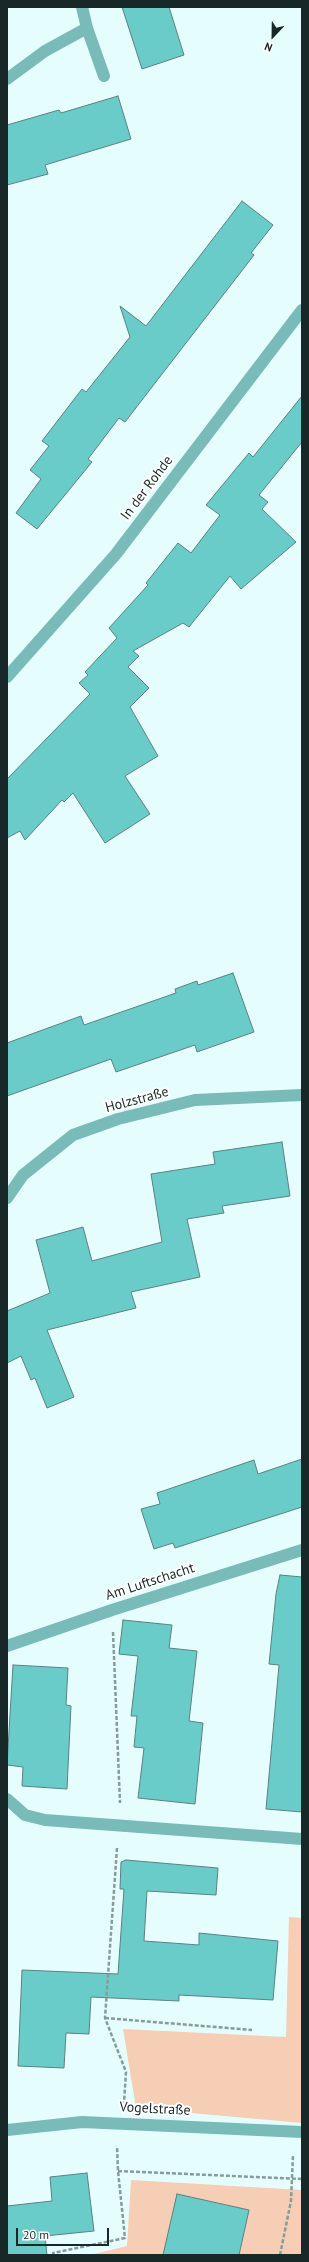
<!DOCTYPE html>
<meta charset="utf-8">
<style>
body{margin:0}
#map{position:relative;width:309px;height:2262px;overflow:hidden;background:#e5fefd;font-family:"PT Sans",sans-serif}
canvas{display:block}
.frame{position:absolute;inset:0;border:8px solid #182828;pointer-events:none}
.north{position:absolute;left:253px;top:16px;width:40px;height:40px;-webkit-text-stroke:3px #fff;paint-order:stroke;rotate:202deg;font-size:11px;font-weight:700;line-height:16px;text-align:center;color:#182828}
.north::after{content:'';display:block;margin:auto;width:14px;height:18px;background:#182828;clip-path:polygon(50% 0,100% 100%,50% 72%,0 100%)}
.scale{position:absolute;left:16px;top:2228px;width:93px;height:18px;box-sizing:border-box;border:2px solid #182828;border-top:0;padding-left:5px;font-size:12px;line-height:14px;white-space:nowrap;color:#182828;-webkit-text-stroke:3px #fff;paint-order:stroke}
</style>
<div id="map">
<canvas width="309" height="2262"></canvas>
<div class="frame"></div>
<div class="north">N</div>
<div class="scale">20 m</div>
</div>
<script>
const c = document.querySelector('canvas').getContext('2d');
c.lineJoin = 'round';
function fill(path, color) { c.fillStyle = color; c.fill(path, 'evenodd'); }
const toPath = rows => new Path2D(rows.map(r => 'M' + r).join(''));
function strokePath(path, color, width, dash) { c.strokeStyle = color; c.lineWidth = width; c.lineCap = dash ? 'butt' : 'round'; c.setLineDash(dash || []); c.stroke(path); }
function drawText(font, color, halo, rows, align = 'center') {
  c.font = font + ' "PT Sans",sans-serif'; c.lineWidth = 4; c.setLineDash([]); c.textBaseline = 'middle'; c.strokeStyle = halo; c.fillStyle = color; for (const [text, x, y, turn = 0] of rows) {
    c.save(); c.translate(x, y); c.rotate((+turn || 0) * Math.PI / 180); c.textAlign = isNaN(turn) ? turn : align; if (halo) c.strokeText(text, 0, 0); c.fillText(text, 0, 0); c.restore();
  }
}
const green = toPath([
 [289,1917,302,1918,302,2123,136,2108,123,2029,286,2037],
 [131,2180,302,2190,302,2255,90,2255,127,2246]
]);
const building = toPath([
 [122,7,169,7,184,55,142,69,122,7],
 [118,96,131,139,45,165,48,174,7,185,7,125,59,110,61,113,118,96],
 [242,201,273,225,251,253,254,255,125,422,119,418,88,459,92,462,37,529,16,513,41,479,30,470,49,446,42,441,82,389,86,392,130,337,120,306,146,326,242,201],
 [302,396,302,442,259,495,268,502,262,509,296,542,241,589,230,576,189,627,183,623,133,651,139,656,128,667,149,688,130,707,158,756,125,776,150,814,105,843,73,793,64,802,62,800,25,840,20,831,7,838,7,779,90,694,79,683,88,675,85,672,117,638,109,628,148,585,146,583,178,543,191,553,220,515,206,505,249,453,253,457,302,396],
 [233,973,254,1032,197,1052,195,1045,116,1072,111,1059,7,1096,7,1043,81,1016,84,1025,176,993,175,989,197,981,198,985,233,973],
 [282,1142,290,1196,222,1206,224,1213,187,1219,200,1277,131,1292,136,1308,47,1330,74,1397,47,1408,35,1378,31,1380,21,1356,7,1363,7,1311,50,1293,36,1240,83,1227,92,1261,162,1242,151,1174,215,1164,213,1152,282,1142],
 [302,1459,302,1507,175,1548,173,1543,154,1549,141,1509,160,1504,157,1493,254,1460,258,1474,302,1459],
 [280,1575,302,1577,302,1812,266,1809,279,1665,269,1664,276,1594,280,1575],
 [123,1620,172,1625,169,1648,197,1651,189,1721,203,1723,195,1804,138,1798,144,1748,134,1747,137,1716,131,1716,138,1656,119,1654,123,1620],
 [13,1665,68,1668,66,1705,71,1706,67,1789,22,1786,23,1767,7,1765,13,1665],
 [126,1860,218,1868,216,1895,147,1891,144,1941,199,1945,199,1933,278,1941,273,2000,179,1995,179,2001,91,1997,89,2034,66,2033,64,2068,18,2066,22,1970,118,1974,124,1889,120,1889,121,1862,126,1860],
 [87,2173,94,2231,45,2236,47,2255,7,2255,7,2206,52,2201,50,2177,87,2173],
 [177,2194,249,2210,239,2255,163,2255,177,2194]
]);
const path = toPath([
 [113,1632,120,1803],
 [117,1848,105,2018,126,2072,124,2103],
 [105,2018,252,2030],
 [118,2171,302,2179],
 [54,2255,53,2253,125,2238,118,2171,117,2146],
 [280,2255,291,2201,293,2155]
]);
const service = toPath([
 [7,1799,25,1815,45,1820,302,1839]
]);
const minor = toPath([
 [87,28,104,76],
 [7,79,45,51,87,28,82,7],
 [7,677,116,554,302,310],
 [7,1198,23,1175,73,1135,118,1119,195,1100,302,1095],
 [7,1646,112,1610,302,1550],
 [7,2130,82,2122,302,2132]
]);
const streetNames = [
 ["In der Rohde",147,488,-53],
 ["Holzstraße",137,1100,-15],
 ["Am Luftschacht",150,1582,-18],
 ["Vogelstraße",155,2109,3]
];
fill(green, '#f6cdb5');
fill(building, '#6accc8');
strokePath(building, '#5a8180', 1);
strokePath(path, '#869b9a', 2.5, [4, 2]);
strokePath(service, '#78bbb8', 12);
strokePath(minor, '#78bbb8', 12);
drawText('14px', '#182828', '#fff', streetNames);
</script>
